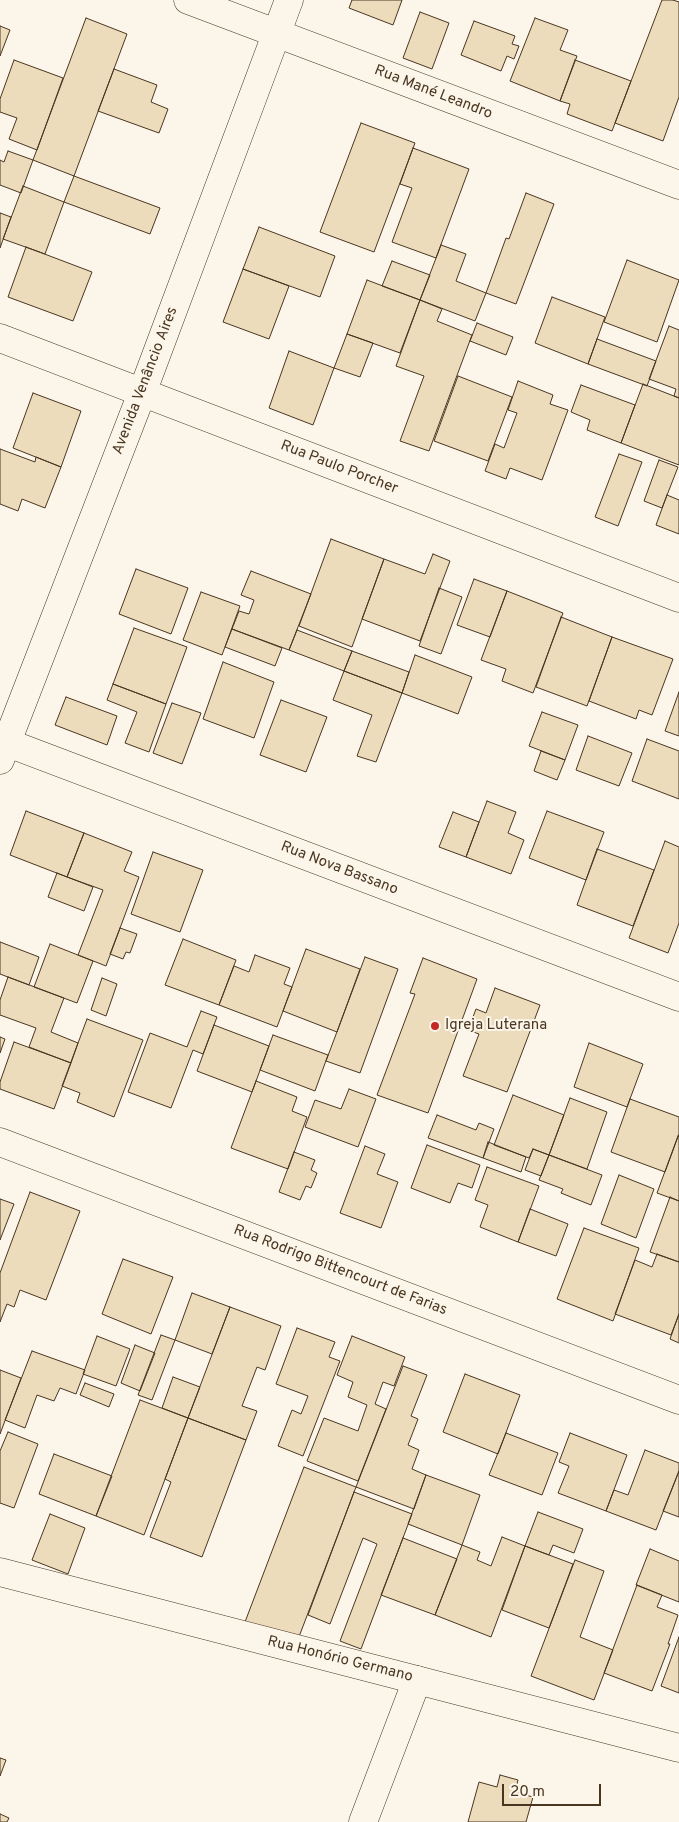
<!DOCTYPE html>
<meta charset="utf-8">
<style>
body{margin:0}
#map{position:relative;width:679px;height:1822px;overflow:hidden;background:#fbf6e9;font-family:Overpass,sans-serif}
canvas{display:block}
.scale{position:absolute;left:502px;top:1784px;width:99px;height:22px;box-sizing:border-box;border:2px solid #4a3520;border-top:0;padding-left:6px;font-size:15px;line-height:18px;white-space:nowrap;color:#4a3520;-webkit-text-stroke:4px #fbf6e9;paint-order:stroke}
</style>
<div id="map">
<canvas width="679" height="1822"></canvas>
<div class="scale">20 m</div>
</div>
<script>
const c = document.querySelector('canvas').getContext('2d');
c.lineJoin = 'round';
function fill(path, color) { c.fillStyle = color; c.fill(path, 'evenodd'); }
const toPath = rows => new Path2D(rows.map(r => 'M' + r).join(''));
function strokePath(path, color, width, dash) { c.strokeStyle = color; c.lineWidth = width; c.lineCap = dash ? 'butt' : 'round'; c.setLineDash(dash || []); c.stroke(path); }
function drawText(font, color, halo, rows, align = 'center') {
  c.font = font + ' Overpass,sans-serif'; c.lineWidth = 4; c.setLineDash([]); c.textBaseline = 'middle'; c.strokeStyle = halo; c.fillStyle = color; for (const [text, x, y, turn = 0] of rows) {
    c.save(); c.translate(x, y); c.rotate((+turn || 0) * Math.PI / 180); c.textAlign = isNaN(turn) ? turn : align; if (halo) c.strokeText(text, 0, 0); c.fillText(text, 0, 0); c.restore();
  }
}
const building = toPath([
 [352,0,402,0,393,25,349,8,352,0],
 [673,0,679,2,679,97,663,141,615,123,662,0,673,0],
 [420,12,449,23,432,69,403,58,420,12],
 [86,18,127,34,74,176,33,160,86,18],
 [535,18,568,30,560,50,577,56,560,101,510,81,535,18],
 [474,21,515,36,512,44,519,46,514,59,507,56,501,71,461,55,474,21],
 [0,26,10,30,0,56,0,26],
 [14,60,63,78,37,150,9,139,17,118,0,112,0,99,14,60],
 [575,60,631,81,612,131,567,114,570,104,560,101,575,60],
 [114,69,157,85,151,102,168,109,159,133,98,111,114,69],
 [361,123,415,143,374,252,320,232,361,123],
 [413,148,469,169,436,258,392,242,412,188,400,184,413,148],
 [8,151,33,160,21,193,0,185,0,160,4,162,8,151],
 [74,176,160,208,150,234,64,202,74,176],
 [23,186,64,202,45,254,3,239,23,186],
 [526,193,554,204,516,304,486,293,506,238,509,239,526,193],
 [0,213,11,217,0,248,0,213],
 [259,227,335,256,320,297,243,269,259,227],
 [441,245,466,254,456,281,486,293,475,321,420,300,441,245],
 [26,247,92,272,73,321,8,297,26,247],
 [627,260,679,280,657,342,604,322,627,260],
 [392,261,430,275,420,300,382,286,392,261],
 [243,269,289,286,269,339,223,322,243,269],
 [367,280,420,300,400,353,347,334,367,280],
 [552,297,605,317,588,364,535,343,552,297],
 [420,300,442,309,437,321,472,335,429,451,400,441,424,376,396,366,420,300],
 [477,323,513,337,506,355,470,341,477,323],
 [669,326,679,330,679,398,674,396,676,389,649,379,669,326],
 [347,334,373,343,360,377,334,368,347,334],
 [597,339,656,361,647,386,588,364,597,339],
 [289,351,334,368,313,425,269,408,289,351],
 [458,376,512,397,488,461,434,441,458,376],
 [518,381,553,395,550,404,568,410,542,480,510,468,506,479,485,471,495,444,504,448,517,413,508,410,518,381],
 [643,384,679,398,679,465,621,443,643,384],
 [581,385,635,405,621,443,587,430,590,420,571,412,581,385],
 [33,393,81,411,61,467,13,448,33,393],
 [0,449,35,462,36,457,61,467,45,508,22,499,18,511,0,504,0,449],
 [619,454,642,462,618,526,595,517,619,454],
 [659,460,678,467,662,508,644,501,659,460],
 [667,495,679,500,679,534,656,525,667,495],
 [331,539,384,559,352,647,299,626,331,539],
 [433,554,450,561,420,641,362,619,384,559,425,574,433,554],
 [136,569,188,588,171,634,119,614,136,569],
 [251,571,311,594,289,650,232,629,239,611,249,614,254,600,241,595,251,571],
 [474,579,507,591,490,637,457,625,474,579],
 [439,588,462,597,441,654,419,646,439,588],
 [507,591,563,613,533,693,502,681,506,669,481,660,507,591],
 [201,592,240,606,222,655,183,640,201,592],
 [561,617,612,637,587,706,536,687,561,617],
 [134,628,187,647,166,704,113,684,134,628],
 [232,629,282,648,275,666,225,647,232,629],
 [297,630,352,651,344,671,289,650,297,630],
 [612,637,673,659,652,715,639,710,636,719,589,701,612,637],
 [352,651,409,672,402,693,344,671,352,651],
 [415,655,472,677,458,714,402,693,415,655],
 [223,662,274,682,254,738,203,719,223,662],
 [344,671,402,693,376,762,357,756,372,715,333,700,344,671],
 [113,684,166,704,149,752,125,743,137,712,107,700,113,684],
 [679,692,679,736,665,731,679,692],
 [66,697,117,716,107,745,55,725,66,697],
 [281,700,327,717,306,772,260,755,281,700],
 [172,703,201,713,182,764,153,753,172,703],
 [542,712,578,725,565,760,529,746,542,712],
 [588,736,632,753,619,786,576,770,588,736],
 [647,739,679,751,679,799,632,781,647,739],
 [541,751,565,760,557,780,534,771,541,751],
 [487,801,516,812,508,833,524,840,511,874,466,857,487,801],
 [26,811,84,833,67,877,10,855,26,811],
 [547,811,604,832,586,880,529,858,547,811],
 [453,812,479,822,466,857,439,847,453,812],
 [84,833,132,852,124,871,139,877,106,966,78,955,103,890,67,877,84,833],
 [665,841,679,847,679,923,668,953,629,938,665,841],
 [597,849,654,870,633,926,577,905,597,849],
 [153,852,203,870,180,932,131,914,153,852],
 [57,873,93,887,84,911,48,897,57,873],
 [120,928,137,934,130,953,126,952,123,959,110,954,120,928],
 [183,939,236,960,219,1005,165,985,183,939],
 [0,942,39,957,29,985,0,974,0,942],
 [50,944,93,961,77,1003,34,987,50,944],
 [306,949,360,969,337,1032,283,1011,306,949],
 [255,955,290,968,284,984,292,987,277,1027,219,1005,234,966,249,972,255,955],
 [365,957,398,969,360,1073,326,1061,365,957],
 [423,958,477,979,428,1113,377,1095,415,994,410,993,423,958],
 [8,977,64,998,51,1032,78,1043,71,1063,29,1047,36,1028,0,1015,0,1000,8,977],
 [102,978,117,984,106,1016,91,1010,102,978],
 [495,988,540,1005,507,1092,463,1076,479,1034,468,1030,476,1009,486,1013,495,988],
 [201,1011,217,1017,203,1054,193,1050,171,1108,128,1092,150,1033,187,1047,201,1011],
 [87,1019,143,1040,114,1117,77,1102,80,1093,62,1086,87,1019],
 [214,1025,269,1046,252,1092,197,1071,214,1025],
 [273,1035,328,1055,315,1091,260,1070,273,1035],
 [0,1037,5,1039,0,1053,0,1037],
 [14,1042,71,1063,54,1109,0,1089,0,1082,14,1042],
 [589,1043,643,1064,627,1107,574,1087,589,1043],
 [256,1081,297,1097,292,1111,307,1117,288,1169,231,1148,256,1081],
 [349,1089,376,1099,358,1147,305,1127,315,1100,341,1109,349,1089],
 [513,1095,564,1115,549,1155,533,1149,529,1158,494,1145,513,1095],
 [570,1098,607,1112,587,1169,549,1155,570,1098],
 [630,1099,679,1117,679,1134,665,1172,611,1152,630,1099],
 [437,1115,476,1130,479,1123,494,1129,483,1158,428,1138,437,1115],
 [678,1136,679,1137,679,1201,657,1193,678,1136],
 [488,1142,526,1157,521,1172,483,1158,488,1142],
 [427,1145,480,1165,472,1188,458,1183,450,1203,411,1188,427,1145],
 [365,1146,385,1154,377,1174,398,1182,381,1228,340,1213,365,1146],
 [533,1149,549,1155,541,1176,525,1170,533,1149],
 [294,1152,315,1160,311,1170,317,1173,311,1188,306,1186,300,1200,279,1192,294,1152],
 [549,1155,602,1175,591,1205,561,1193,563,1189,539,1180,549,1155],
 [487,1167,539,1186,518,1242,480,1227,488,1205,475,1200,487,1167],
 [619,1175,654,1189,636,1238,601,1224,619,1175],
 [30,1192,80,1211,46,1300,20,1290,14,1307,7,1304,0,1322,0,1273,30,1192],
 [670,1197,679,1201,679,1262,650,1252,670,1197],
 [0,1199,14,1204,0,1240,0,1199],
 [530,1209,568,1224,556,1256,518,1242,530,1209],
 [584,1228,639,1248,613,1321,557,1299,584,1228],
 [657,1254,679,1262,679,1314,671,1335,615,1314,635,1260,652,1267,657,1254],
 [123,1259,173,1277,151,1334,102,1314,123,1259],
 [192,1293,230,1307,212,1354,175,1340,192,1293],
 [230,1307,281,1326,265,1370,257,1367,242,1406,257,1411,246,1440,188,1418,230,1307],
 [679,1314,679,1343,670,1339,679,1314],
 [297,1328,335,1342,329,1357,340,1361,303,1456,278,1446,292,1410,301,1414,308,1396,276,1384,297,1328],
 [161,1335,175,1340,152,1400,138,1395,161,1335],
 [97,1336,130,1349,116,1386,83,1374,97,1336],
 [352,1336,405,1357,394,1386,383,1382,375,1404,386,1409,358,1481,307,1461,324,1418,358,1431,367,1405,348,1397,353,1382,337,1375,352,1336],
 [135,1345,155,1353,140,1391,121,1383,135,1345],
 [32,1351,85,1370,76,1394,60,1388,54,1401,37,1395,25,1428,5,1420,32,1351],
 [403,1366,427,1375,411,1416,418,1419,408,1445,419,1450,412,1469,426,1475,414,1509,356,1487,403,1366],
 [0,1370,21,1378,0,1434,0,1370],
 [465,1374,520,1395,498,1454,443,1432,465,1374],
 [173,1377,200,1387,188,1418,162,1408,173,1377],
 [85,1383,114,1394,109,1407,80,1395,85,1383],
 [140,1400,188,1418,144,1535,96,1516,140,1400],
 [188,1418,246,1440,202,1557,150,1537,171,1482,165,1479,188,1418],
 [8,1432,38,1444,14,1508,0,1503,0,1451,8,1432],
 [506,1433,558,1453,542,1495,489,1475,506,1433],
 [570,1433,627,1455,606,1511,558,1493,569,1466,559,1462,570,1433],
 [645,1450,679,1463,679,1471,656,1530,606,1511,614,1490,628,1495,645,1450],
 [54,1454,112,1476,96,1516,39,1494,54,1454],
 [304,1467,356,1487,297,1642,245,1622,304,1467],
 [679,1471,679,1517,663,1511,679,1471],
 [426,1475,480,1495,462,1545,408,1524,426,1475],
 [354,1492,412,1514,361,1649,340,1641,377,1544,363,1538,330,1624,308,1615,354,1492],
 [538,1512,583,1529,574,1553,553,1545,549,1555,525,1546,538,1512],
 [50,1514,85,1528,68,1574,32,1560,50,1514],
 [502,1537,525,1546,491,1637,435,1615,462,1545,480,1552,477,1560,491,1566,502,1537],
 [403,1538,457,1559,435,1615,381,1595,403,1538],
 [525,1546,573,1564,549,1628,502,1610,525,1546],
 [650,1549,679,1561,679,1602,636,1585,650,1549],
 [575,1560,604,1571,580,1637,613,1650,594,1700,531,1676,575,1560],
 [637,1585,662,1595,657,1607,678,1615,668,1644,670,1644,652,1691,604,1673,637,1585],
 [679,1637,679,1693,661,1686,679,1637],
 [0,1758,6,1760,0,1776,0,1758],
 [500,1775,518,1780,515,1792,533,1797,526,1822,468,1822,479,1782,497,1787,500,1775],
 [0,1814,9,1818,7,1822,0,1822,0,1814]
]);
const minor = toPath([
 [188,0,679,185],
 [0,338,679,598],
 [0,740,679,997],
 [363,1822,417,1680]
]);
const tertiary = toPath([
 [0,760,142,393,289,0],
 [0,1142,679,1400],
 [0,1572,679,1748]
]);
const markers = [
 [435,1026,5,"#c62828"]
];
const streetNames = [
 ["Rua Mané Leandro",433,93,21],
 ["Avenida Venâncio Aires",146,381,-69],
 ["Rua Paulo Porcher",339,468,21],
 ["Rua Nova Bassano",339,869,21],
 ["Rua Rodrigo Bittencourt de Farias",340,1271,21],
 ["Rua Honório Germano",340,1660,14]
];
const poiNames = [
 ["Igreja Luterana",445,1026]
];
fill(building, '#ecdcbc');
strokePath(building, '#4a3520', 1);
strokePath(minor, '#4a3520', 29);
strokePath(tertiary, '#4a3520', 29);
strokePath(minor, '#fbf6e9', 28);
strokePath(tertiary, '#fbf6e9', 28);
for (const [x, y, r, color] of markers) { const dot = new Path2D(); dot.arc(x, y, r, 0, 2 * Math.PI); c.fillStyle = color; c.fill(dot); strokePath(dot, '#fbf6e9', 2); }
drawText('15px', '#4a3520', '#fbf6e9', streetNames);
drawText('15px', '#4a3520', '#fbf6e9', poiNames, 'left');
</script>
